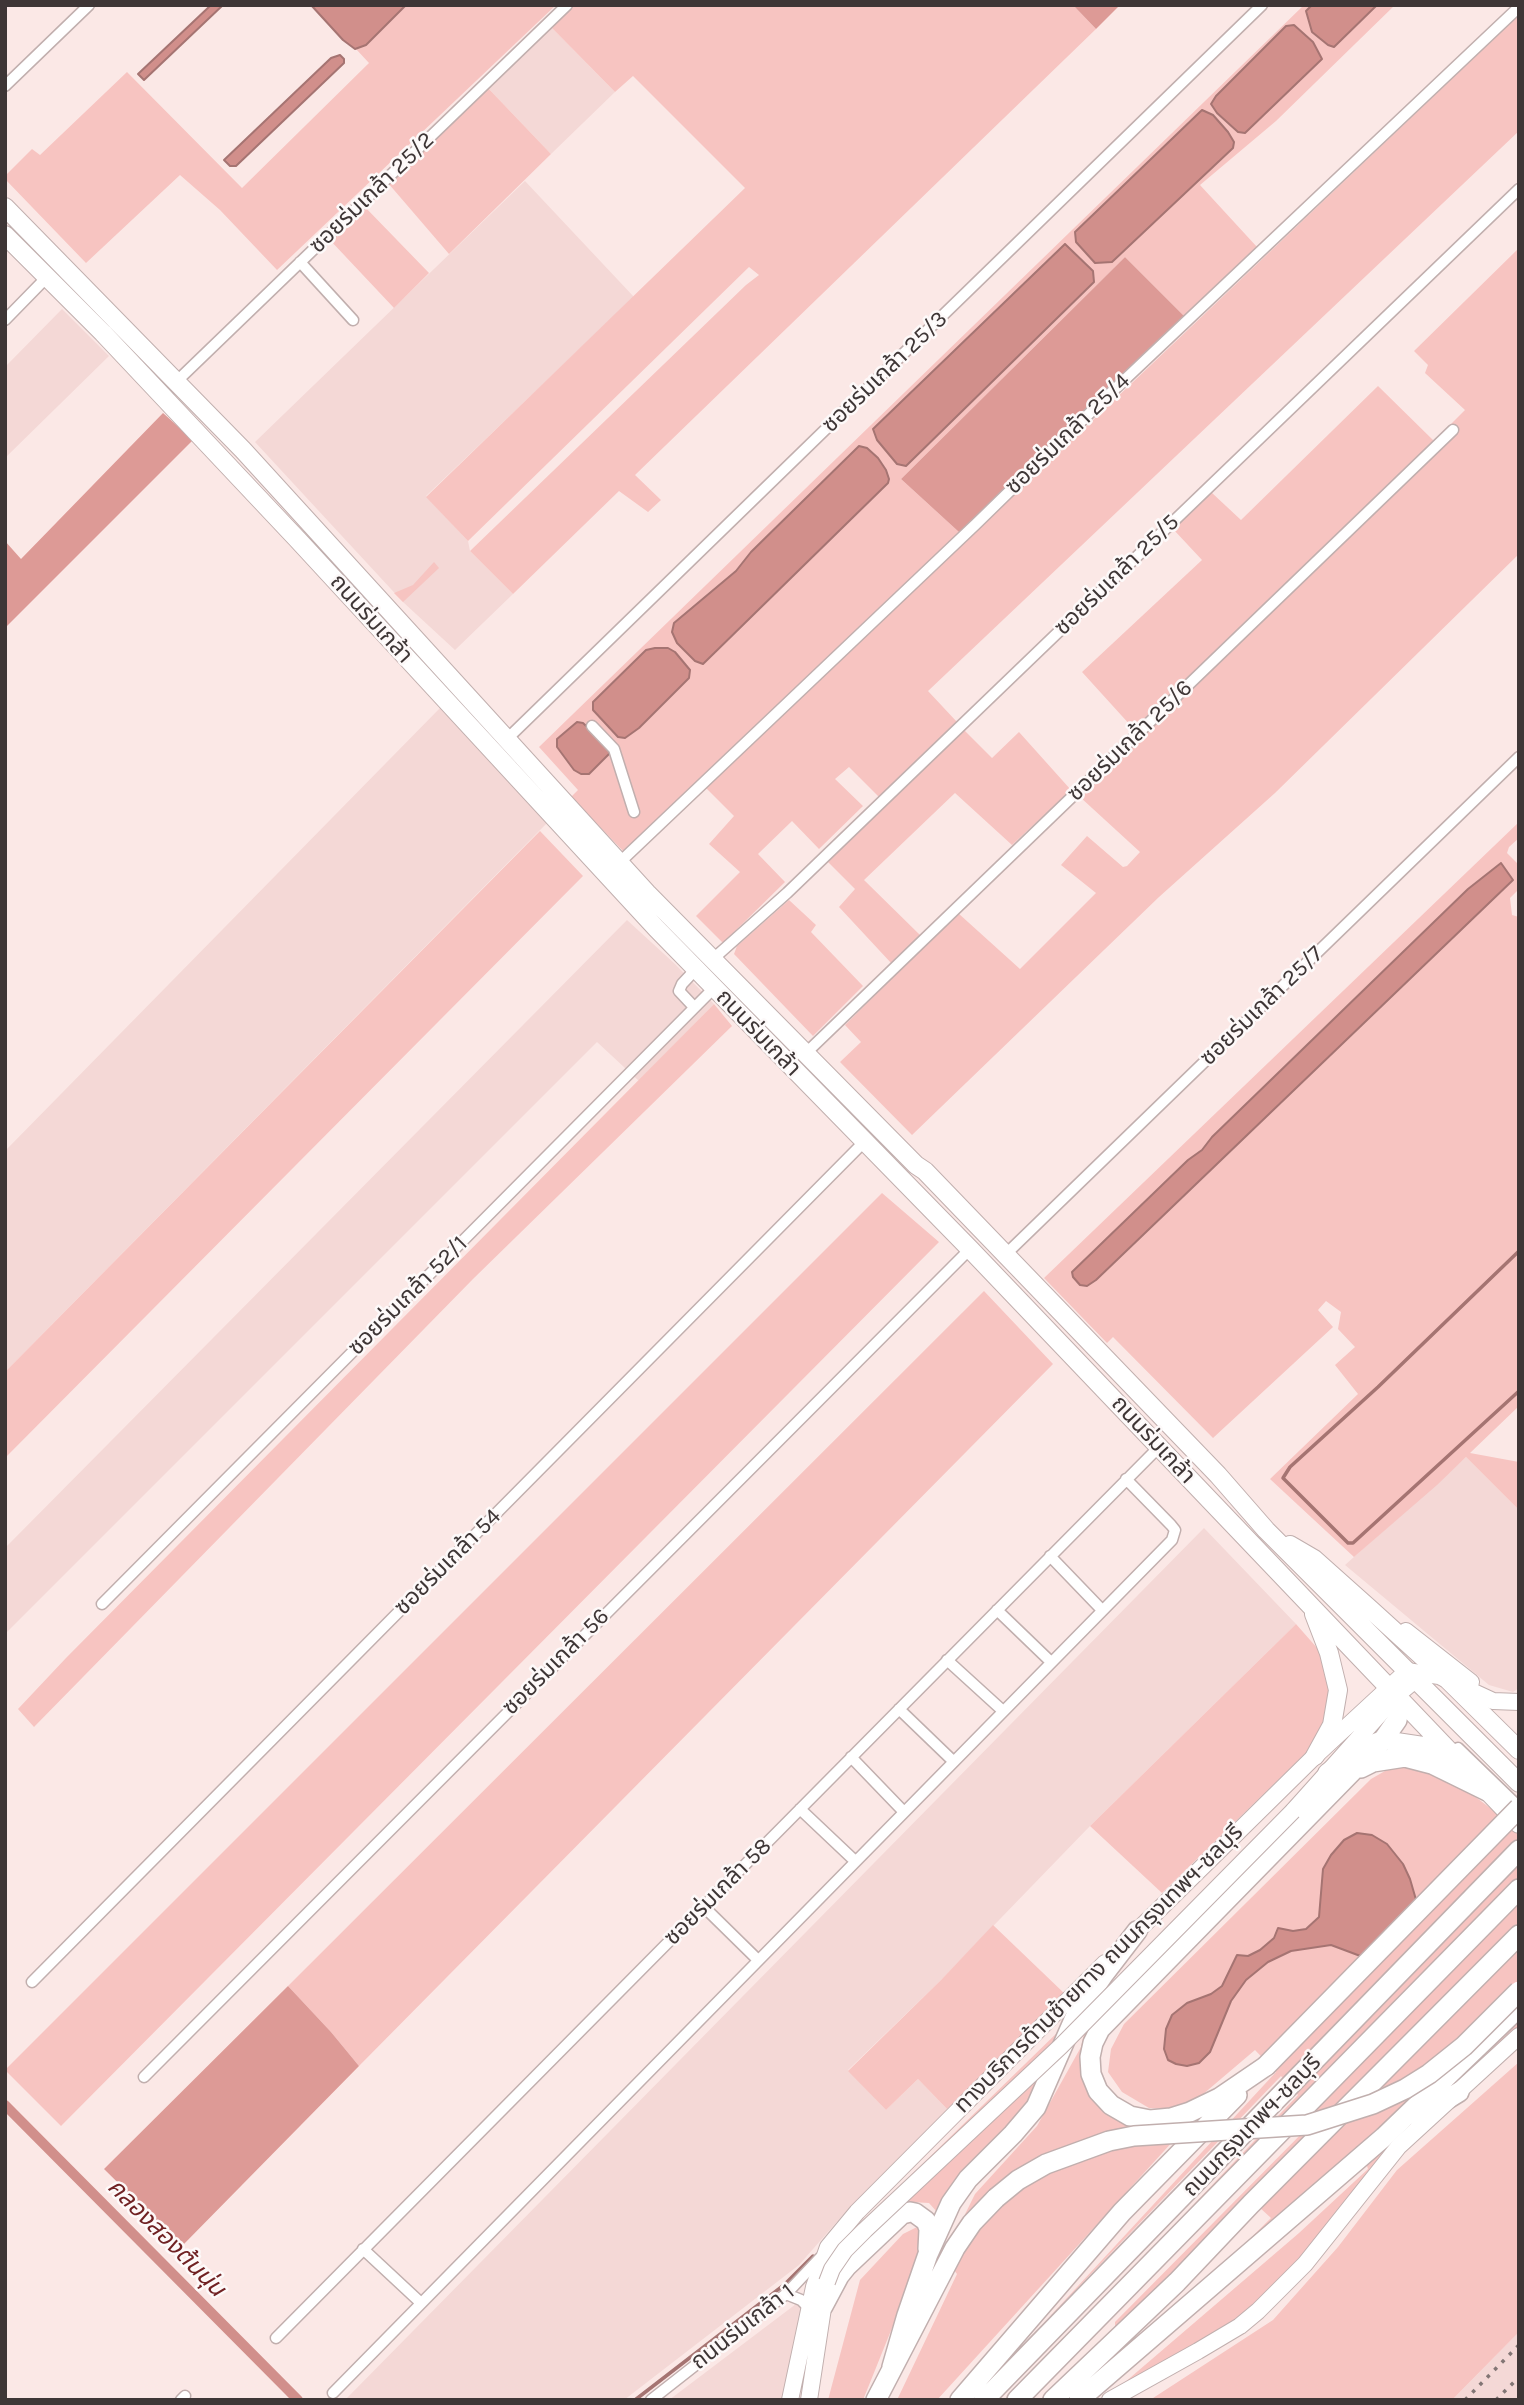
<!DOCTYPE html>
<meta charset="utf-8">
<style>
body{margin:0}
#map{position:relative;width:1524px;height:2405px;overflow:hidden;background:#fbe8e6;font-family:Karla,sans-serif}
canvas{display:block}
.frame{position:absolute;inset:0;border:7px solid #3e3636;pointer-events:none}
</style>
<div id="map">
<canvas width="1524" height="2405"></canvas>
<div class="frame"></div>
</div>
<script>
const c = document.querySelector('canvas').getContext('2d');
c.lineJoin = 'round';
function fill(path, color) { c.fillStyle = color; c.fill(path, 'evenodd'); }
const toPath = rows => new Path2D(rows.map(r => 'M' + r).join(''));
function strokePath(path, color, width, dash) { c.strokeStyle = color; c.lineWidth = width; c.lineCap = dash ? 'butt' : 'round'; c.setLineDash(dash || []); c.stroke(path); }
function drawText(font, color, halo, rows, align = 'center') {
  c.font = font + ' Karla,"Noto Sans Thai",sans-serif'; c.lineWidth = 5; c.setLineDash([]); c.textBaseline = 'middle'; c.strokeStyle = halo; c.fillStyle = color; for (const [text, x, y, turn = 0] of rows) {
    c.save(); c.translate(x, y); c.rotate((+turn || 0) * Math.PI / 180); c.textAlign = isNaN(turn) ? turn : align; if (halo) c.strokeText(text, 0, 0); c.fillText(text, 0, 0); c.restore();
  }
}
const built = toPath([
 [551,27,615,92,551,154,488,88],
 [525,181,634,297,426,496,468,541,470,551,513,594,455,650,403,602,255,442],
 [62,309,109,356,5,458,5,367],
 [440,708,547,823,5,1372,5,1151],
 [627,920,675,964,714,1004,639,1081,597,1042,5,1634,5,1548],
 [1466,1457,1519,1510,1519,1688,1513,1692,1489,1685,1345,1565],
 [1204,1528,1296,1624,1090,1826,941,1980,848,2070,886,2110,918,2079,947,2109,917,2144,842,2216,799,2265,624,2400,345,2400],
 [796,2304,803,2309,782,2400,669,2400],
 [1519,2332,1519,2400,1452,2400]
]);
const green = toPath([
 [406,5,556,5,277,270,220,210,180,175,86,263,5,179,5,176,32,149,40,155,127,72,242,188,369,63,356,49,366,45],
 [574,5,1073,5,1096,29,635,475,661,500,648,512,619,491,513,594,470,551,746,285,759,275,749,267,468,541,426,497,745,188,633,76,615,92,551,27],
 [1304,5,1312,5,1306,11,1334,47,1377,5,1395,5,1276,121,1200,185,1257,247,1184,316,1125,257,901,479,960,533,625,853,571,797,578,790,539,747],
 [1213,115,1228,132,1234,141,1112,262,1095,263],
 [1065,244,1092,271,873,429,1039,271],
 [859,446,867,448,886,470,801,566,703,664,695,661,674,624,736,571,752,552],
 [690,670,689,678,640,728,625,738,618,737,593,710],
 [557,747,607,757,590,773,574,770],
 [1519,15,1519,131,928,691,957,722,880,798,849,767,835,779,863,806,819,849,792,821,758,854,785,882,723,943,696,916,740,872,709,844,734,816,706,788],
 [488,88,551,154,449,254,388,183],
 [364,206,429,273,394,308,329,239],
 [1519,248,1519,554,1275,793,1159,897,912,1135,840,1062,861,1042,845,1025,958,913,1020,969,1096,893,1061,865,1087,836,1123,867,1127,866,1140,852,1080,797,1141,737,1082,672,1202,560,1173,529,1211,492,1241,520,1378,386,1434,441,1465,410,1425,373,1428,365,1414,351],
 [434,562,439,568,403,602,394,593,413,585],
 [963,729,992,758,1019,732,1071,790,1012,845,955,793,864,880,920,935,892,964,839,907,855,889,827,861],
 [1519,822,1519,838,1509,847,1507,853,1519,865,1519,889,1510,898,1512,915,1519,917,1519,1406,1470,1453,1519,1462,1519,1510,1466,1457,1437,1485,1354,1557,1270,1479,1358,1394,1335,1365,1355,1347,1338,1329,1341,1312,1326,1301,1318,1310,1333,1327,1213,1438,1113,1337,1107,1343,1044,1278],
 [1501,863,1073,1277,1072,1272,1188,1160,1203,1150,1212,1137,1468,889],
 [540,831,583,876,5,1458,5,1372],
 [789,900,816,925,811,932,863,986,813,1036,734,954,737,946],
 [714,1004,732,1026,473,1279,34,1727,18,1709,66,1658],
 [882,1193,939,1242,61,2126,5,2070],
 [984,1291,1053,1364,359,2066,331,2032,288,1986],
 [1296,1624,1325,1657,1330,1700,1325,1724,1315,1744,1162,1893,1090,1826],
 [1420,1765,1469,1792,1519,1830,1519,2032,1313,2245,1252,2312,1110,2395,1299,2233,1368,2169,1362,2150,1202,2286,1271,2218,1246,2195,1115,2334,1115,2322,1318,2117,1302,2099,1092,2311,1298,2095,1281,2076,1041,2326,1276,2072,1255,2050,1195,2101,1179,2110,1149,2108,1122,2092,1108,2072,1111,2049,1124,2024,1371,1779,1392,1767],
 [1316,1775,1086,2054,1118,2115,1195,2117,937,2400,897,2400,957,2274,944,2257,975,2194,1037,2126,1081,2047,1085,2029,1106,1993],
 [993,1925,1065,1994,1013,2048,947,2109,918,2079,886,2110,848,2071,941,1980],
 [1063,2027,1029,2108,937,2212,929,2203,911,2202,891,2214,865,2220],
 [1519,2062,1519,2332,1452,2400,1150,2400,1273,2320,1338,2247,1397,2170],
 [917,2227,924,2231,923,2251,863,2400,828,2400,860,2280,903,2234]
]);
const forest = toPath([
 [1073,5,1120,5,1096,29],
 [1125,257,1184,316,960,533,901,479],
 [163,413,193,440,5,628,5,541,21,559],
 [288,1986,331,2032,359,2066,182,2246,104,2169]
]);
const water = toPath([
 [211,5,223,5,144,80,138,74,211,5],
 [311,5,406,5,366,45,355,49,343,40,311,5],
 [1312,5,1377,5,1334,47,1328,45,1312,32,1306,11,1312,5],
 [1294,25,1313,42,1322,59,1245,133,1238,132,1217,113,1211,104,1216,96,1286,26,1294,25],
 [340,55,344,59,344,63,236,166,230,166,224,160,331,58,340,55],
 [1202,110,1213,115,1228,132,1234,142,1233,148,1112,262,1095,263,1076,242,1075,232,1202,110],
 [1065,244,1093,271,1094,282,906,466,897,464,877,440,873,429,1065,244],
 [859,446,867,448,878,458,886,470,889,479,888,483,703,664,695,661,677,643,672,632,674,623,736,571,751,552,859,446],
 [655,648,668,648,675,652,690,670,689,678,639,728,625,738,618,737,593,710,593,702,646,650,655,648],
 [577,722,583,723,602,741,610,753,589,774,581,774,574,770,557,747,557,739,577,722],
 [1501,863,1513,880,1096,1280,1087,1286,1080,1285,1073,1277,1072,1272,1188,1160,1202,1150,1212,1137,1468,889,1501,863],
 [1357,1833,1372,1835,1387,1844,1403,1864,1410,1879,1419,1910,1371,1960,1331,1945,1291,1951,1268,1962,1246,1980,1231,2001,1210,2052,1199,2063,1187,2066,1176,2064,1168,2060,1164,2049,1166,2029,1172,2015,1187,2003,1211,1994,1222,1986,1237,1955,1248,1956,1260,1950,1274,1938,1278,1928,1293,1931,1306,1929,1319,1917,1323,1869,1331,1855,1344,1840,1357,1833]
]);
const stream = toPath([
 [1519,1251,1378,1387,1290,1467,1283,1478,1348,1543,1353,1543,1519,1391],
 [635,2400,784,2285,813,2256]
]);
const canal = toPath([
 [5,2105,298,2400]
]);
const minor = toPath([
 [5,86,89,5],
 [300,262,353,320],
 [5,320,47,277],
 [177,381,567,5],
 [592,726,614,749,634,812],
 [507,739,1262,5],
 [619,863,976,524,1099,404,1519,7],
 [713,959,787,893,1519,189],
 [694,1007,679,991,682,984,696,969],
 [806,1053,1453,430],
 [1005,1255,1519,757],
 [1050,1556,1102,1610],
 [102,1604,714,988],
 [997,1610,1051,1662],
 [947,1660,1003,1711],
 [899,1709,953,1761],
 [1458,1748,1519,1807],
 [851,1757,904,1812],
 [800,1809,855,1861],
 [703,1906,758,1960],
 [32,1982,864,1142],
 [144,2077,970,1249],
 [363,2249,421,2303],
 [786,2294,801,2300,809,2308],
 [276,2338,1160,1446],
 [333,2393,1172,1540,1175,1530,1171,1525,1126,1479],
 [181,2400,185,2396],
 [651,2400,786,2294,820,2258]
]);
const secondary = toPath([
 [1406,1631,1471,1682],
 [1293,1811,1397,1695,1415,1680],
 [1128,1940,1315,1756,1407,1671,1439,1676,1493,1701,1519,1702],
 [790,2400,814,2287,828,2247,857,2212,1105,1963],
 [809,2400,825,2295],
 [1110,2400,1198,2351,1240,2326,1258,2311,1305,2264,1399,2146,1519,2036]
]);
const primary = toPath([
 [5,207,243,450,647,893,916,1165,925,1171,1218,1475,1266,1530,1519,1783],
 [5,235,103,333,298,540,656,928,970,1249,1519,1824],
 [1290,1545,1314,1559,1370,1609,1447,1679,1519,1750],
 [1314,1614,1329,1653,1338,1690,1332,1725,1315,1756],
 [1327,1773,1361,1748,1383,1740,1423,1746,1452,1762]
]);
const motorway = toPath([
 [1361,1768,1373,1762,1405,1757,1432,1764,1487,1791],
 [1266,2066,1219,2098,1190,2112,1171,2118,1150,2120,1130,2116,1111,2105,1098,2091,1091,2074,1090,2057,1093,2043,1100,2029,1383,1740,1397,1720,1399,1709,1397,1695],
 [1418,2117,1459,2092],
 [823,2306,839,2276,847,2266,902,2214,910,2212,915,2213,926,2221,929,2229,928,2249],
 [892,2367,907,2315,928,2254,951,2203,968,2179,1013,2134,1036,2107,1076,2015,1104,1974,1137,1931],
 [876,2400,955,2248,972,2223,996,2198],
 [960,2400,1122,2212,1237,2095],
 [984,2400,1519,1850],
 [1017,2400,1519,1889],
 [1053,2400,1177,2282,1251,2204,1519,1935],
 [1079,2400,1384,2137,1511,2015,1519,2010]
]);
const rail = toPath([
 [1465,2400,1519,2345],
 [1496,2400,1519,2377]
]);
const secondaryBridge = toPath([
 [827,2282,832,2269,845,2250,865,2230,1061,2046,1293,1811]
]);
const motorwayBridge = toPath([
 [1266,2066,1519,1808],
 [996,2198,1018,2180,1046,2164,1109,2141,1134,2136,1307,2125,1373,2104,1405,2089,1429,2074,1464,2046,1519,1991]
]);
const streetNames = [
 ["ซอยร่มเกล้า 25/2",372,193,-44],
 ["ซอยร่มเกล้า 25/3",885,372,-44],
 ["ซอยร่มเกล้า 25/4",1068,434,-44],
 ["ซอยร่มเกล้า 25/5",1117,575,-44],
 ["ถนนร่มเกล้า",371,619,48],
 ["ซอยร่มเกล้า 25/6",1130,741,-44],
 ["ซอยร่มเกล้า 25/7",1262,1006,-44],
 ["ถนนร่มเกล้า",758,1033,46],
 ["ซอยร่มเกล้า 52/1",408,1296,-45],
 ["ถนนร่มเกล้า",1153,1440,47],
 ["ซอยร่มเกล้า 54",448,1562,-45],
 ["ซอยร่มเกล้า 56",556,1662,-45],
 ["ซอยร่มเกล้า 58",718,1892,-45],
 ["ทางบริการด้านซ้ายทาง ถนนกรุงเทพฯ-ชลบุรี",1099,1969,-45],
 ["ถนนกรุงเทพฯ-ชลบุรี",1252,2126,-46],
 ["ถนนร่มเกล้า 1",743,2327,-38]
];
const waterNames = [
 ["คลองสองต้นนุ่น",166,2238,45]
];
fill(built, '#f4d8d6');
fill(green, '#f7c4c1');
fill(forest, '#dd9a96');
fill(water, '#d18f8b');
strokePath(water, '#a57472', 2);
strokePath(stream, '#a57472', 3.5);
strokePath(canal, '#d18f8b', 10);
strokePath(minor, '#c1afae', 13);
strokePath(secondary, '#c1afae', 18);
strokePath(primary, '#c1afae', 20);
strokePath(motorway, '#c1afae', 22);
strokePath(minor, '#fff', 10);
strokePath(secondary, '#fff', 16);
strokePath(primary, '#fff', 18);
strokePath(motorway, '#fff', 19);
strokePath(rail, '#827675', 3.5, [3.5, 7]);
strokePath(secondaryBridge, '#c1afae', 18, []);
strokePath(motorwayBridge, '#c1afae', 22, []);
strokePath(secondaryBridge, '#fff', 16);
strokePath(motorwayBridge, '#fff', 19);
drawText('23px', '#3e3636', '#fdf9f9', streetNames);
drawText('italic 24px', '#702123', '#fdf9f9', waterNames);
</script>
